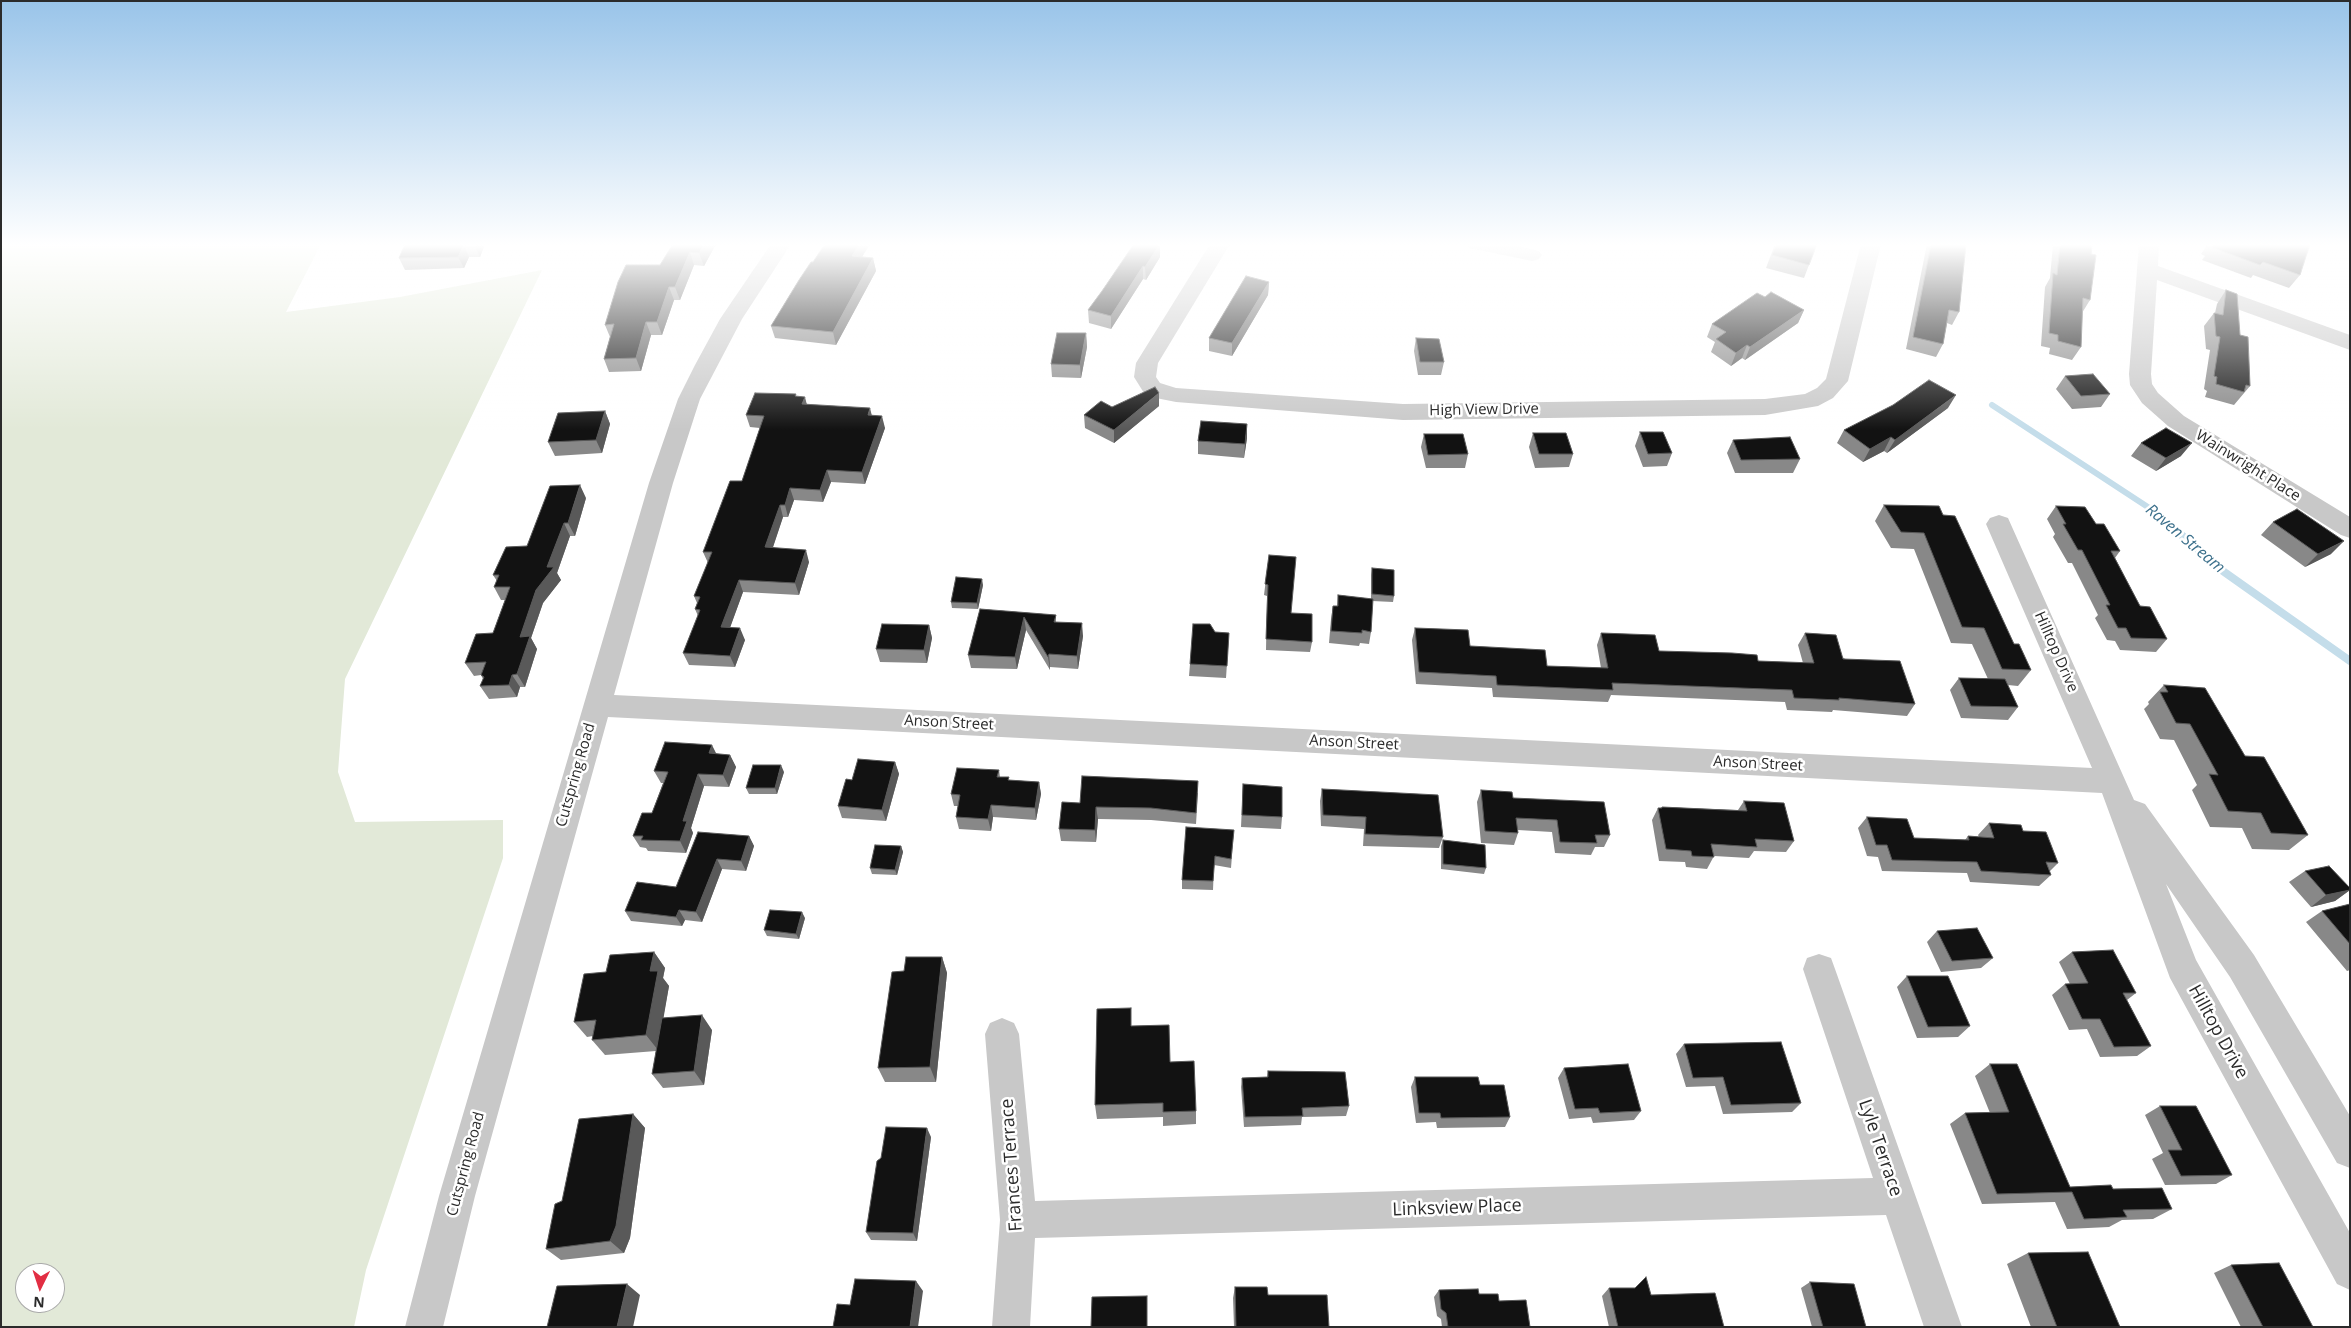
<!DOCTYPE html>
<style>
body{margin:0}
#map{position:relative;width:2351px;height:1328px;overflow:hidden;background:#fff;font-family:"Open Sans",sans-serif}
canvas{display:block}
.frame{position:absolute;inset:0;border:2px solid #2b2b2b;pointer-events:none}
.north{position:absolute;left:15px;top:1263px;width:50px;height:50px;box-sizing:border-box;background:#fff;border:1px solid #aaa;border-radius:50%;rotate:184deg;font-size:14px;font-weight:700;line-height:20px;text-align:center;color:#2b2b2b}
.north::after{content:'';display:block;margin:auto;width:18px;height:22px;background:#e22e43;clip-path:polygon(50% 0,100% 100%,50% 72%,0 100%)}
</style>
<div id="map">
<canvas width="2351" height="1328"></canvas>
<div class="frame"></div>
<div class="north">N</div>
</div>
<script>
const c = document.querySelector('canvas').getContext('2d');
c.lineJoin = 'round';
function fill(path, color) { c.fillStyle = color; c.fill(path, 'evenodd'); }
const toPath = rows => new Path2D(rows.map(r => 'M' + r).join(''));
function strokePath(path, color, width, dash) { c.strokeStyle = color; c.lineWidth = width; c.lineCap = dash ? 'butt' : 'round'; c.setLineDash(dash || []); c.stroke(path); }
function drawText(font, color, halo, rows, align = 'center') {
  c.font = font + ' "Open Sans",sans-serif'; c.lineWidth = 5; c.setLineDash([]); c.textBaseline = 'middle'; c.strokeStyle = halo; c.fillStyle = color; for (const [text, x, y, turn = 0] of rows) {
    c.save(); c.translate(x, y); c.rotate((+turn || 0) * Math.PI / 180); c.textAlign = isNaN(turn) ? turn : align; if (halo) c.strokeText(text, 0, 0); c.fillText(text, 0, 0); c.restore();
  }
}
const green = toPath([
 [1,244,321,244,286,312,400,297,542,270,345,679,338,772,355,822,503,820,503,858,366,1270,354,1327,1,1327],
 [25,1273,55,1273,55,1303,25,1303]
]);
const streamFar1 = toPath([
 [1992,405,2160,515,2179,532]
]);
const stream = toPath([
 [2177,531,2220,569,2350,661]
]);
const minor = toPath([
 [771,244,791,244,742,319,700,399,673,483,614,695,2092,768,1986,524,1990,518,1999,515,2008,518,2134,800,2145,804,2254,955,2350,1116,2350,1168,2337,1163,2230,977,2166,884,2196,960,2350,1233,2350,1290,2337,1284,2170,978,2102,793,608,717,475,1196,443,1327,405,1327,439,1196,649,483,678,399,695,365,720,319,771,244],
 [1210,244,1230,244,1158,363,1156,377,1160,383,1176,388,1403,404,1765,399,1805,394,1817,388,1826,379,1861,244,1881,244,1848,381,1833,398,1818,406,1765,415,1403,420,1176,402,1151,397,1144,393,1134,377,1136,363,1210,244],
 [1466,244,1509,244,1539,251,1542,255,1539,259,1532,261,1469,248,1466,244],
 [2139,244,2159,244,2158,266,2350,335,2350,350,2157,280,2151,374,2152,384,2158,393,2184,416,2350,517,2350,538,2341,535,2168,426,2142,403,2130,385,2129,374,2139,244],
 [1819,954,1831,958,1835,969,1962,1327,1924,1327,1886,1215,1035,1238,1030,1327,992,1327,1000,1220,985,1034,990,1023,1002,1018,1014,1023,1019,1034,1035,1201,1873,1178,1803,969,1807,958,1819,954]
]);
const wall = toPath([
 [405,244,485,244,480,257,469,257,464,268,405,270,399,258],
 [673,244,716,244,704,266,694,265,680,300,674,300,662,335,651,335,641,371,609,372,604,359,610,337,605,325,660,265],
 [825,244,870,244,862,257,873,258,876,271,836,345,775,338,771,326],
 [1134,244,1160,257,1146,280,1143,279,1111,329,1089,323,1088,310,1102,291],
 [1775,244,1817,244,1804,278,1766,268],
 [1927,244,1966,244,1959,312,1952,325,1947,323,1943,344,1936,357,1906,349],
 [2053,244,2092,244,2090,300,2082,313,2081,347,2072,360,2049,354,2050,348,2041,346,2045,287,2050,278],
 [2208,244,2310,244,2300,275,2289,288,2253,275,2251,278,2202,260,2205,256,2201,254],
 [1269,282,1268,295,1232,356,1209,351,1209,338],
 [2226,290,2240,335,2250,386,2234,405,2205,397,2207,391,2204,389,2210,350,2206,349,2204,326,2214,313,2215,313,2217,304],
 [1765,297,1804,310,1798,323,1745,360,1742,358,1731,366,1711,352,1715,342,1707,337,1712,324],
 [1086,333,1087,347,1081,378,1052,377,1051,364],
 [1416,338,1444,362,1441,375,1418,375,1414,351],
 [2065,376,2110,394,2101,407,2072,409,2056,389],
 [796,394,796,396,807,404,872,415,885,428,865,484,831,482,823,502,794,500,788,517,783,517,773,547,809,562,799,595,743,592,730,627,745,640,735,667,689,665,683,653,698,616,695,609,697,603,694,596,708,563,703,552,742,481,760,428,750,427,746,415],
 [1159,406,1114,443,1085,428,1084,415,1112,407],
 [1948,408,1887,453,1884,451,1863,462,1837,443,1844,430],
 [605,411,610,424,602,453,555,456,548,442],
 [1640,432,1672,453,1667,466,1643,467,1635,446],
 [1533,433,1573,454,1569,467,1535,468,1529,447],
 [1424,434,1468,454,1465,468,1426,468,1421,447],
 [1247,438,1244,458,1198,454,1198,441],
 [1733,440,1800,459,1793,473,1735,473,1727,453],
 [2141,443,2181,456,2156,471,2131,456],
 [586,498,575,536,570,536,557,573,561,580,543,603,531,638,537,649,525,687,520,687,517,697,489,699,480,686,483,679,481,675,474,676,465,663,493,633,505,600,501,600,494,587,497,581,493,575],
 [1884,505,1943,515,2014,644,2031,670,2018,686,2008,685,2018,707,2008,720,1961,718,1950,690,1959,678,1988,679,1972,644,1951,643,1914,549,1891,548,1875,521],
 [2056,506,2096,524,2120,551,2115,558,2140,606,2167,639,2156,652,2120,650,2115,641,2107,640,2095,618,2098,615,2072,563,2068,563,2053,537,2055,534,2047,519],
 [2273,522,2331,554,2305,567,2261,535],
 [1269,555,1291,613,1312,642,1310,652,1266,650,1267,596,1264,595],
 [1372,568,1394,596,1393,602,1372,601,1371,632,1369,644,1360,643,1359,646,1329,643,1331,619,1333,606,1337,606,1338,595,1371,599,1371,575],
 [983,585,978,609,952,608,951,602],
 [980,609,1056,615,1056,622,1083,636,1078,669,1050,667,1050,670,1026,630,1017,669,971,668,968,655],
 [929,625,932,638,927,663,880,662,876,649],
 [1415,628,1470,646,1547,666,1601,668,1597,645,1601,633,1659,651,1758,661,1803,663,1798,645,1805,633,1915,704,1907,716,1833,710,1832,712,1787,710,1785,702,1611,695,1608,702,1493,697,1492,688,1416,684,1412,640],
 [1215,632,1229,633,1226,678,1189,676,1190,664],
 [2164,685,2245,756,2308,835,2289,850,2252,849,2242,828,2210,827,2192,790,2197,785,2174,740,2160,739,2144,709,2149,704,2148,702],
 [716,754,730,755,736,767,729,787,704,786,691,828,693,833,686,853,648,851,646,848,640,847,633,836,652,813,663,783,661,783,654,771],
 [895,762,899,774,886,821,842,818,838,806,852,780],
 [999,770,1000,777,1010,780,1039,782,1041,794,1036,820,993,817,991,831,959,829,956,817,958,806,954,806,951,794],
 [784,772,777,794,749,794,746,788],
 [1243,784,1282,817,1281,829,1241,827],
 [1322,789,1443,837,1439,848,1363,846,1364,829,1321,826,1320,801],
 [1481,790,1513,798,1610,835,1604,847,1595,847,1591,855,1555,853,1552,832,1518,830,1518,833,1514,845,1481,843,1477,802],
 [1198,793,1196,824,1151,820,1098,819,1096,842,1061,841,1059,829,1080,803],
 [1744,801,1794,841,1786,852,1754,851,1749,858,1714,856,1707,869,1686,867,1685,862,1659,861,1652,820,1658,808,1661,808,1662,807,1738,810],
 [1867,817,1914,838,1965,840,1968,836,1979,837,1978,835,1989,823,2023,831,2058,863,2049,872,2051,875,2039,886,1970,882,1967,873,1882,871,1878,857,1867,856,1858,828],
 [1234,830,1231,868,1214,865,1213,890,1182,889,1182,880],
 [749,836,754,846,746,871,722,869,702,922,685,920,682,926,631,921,625,911,676,887],
 [1443,840,1486,868,1484,874,1441,869,1441,846],
 [901,846,903,852,897,875,872,874,870,868],
 [2305,871,2350,888,2350,890,2335,901,2311,907,2289,882],
 [2350,904,2350,970,2347,971,2306,922,2322,911],
 [805,918,799,939,767,936,764,930],
 [1937,931,1993,958,1981,968,1941,972,1927,942],
 [654,952,665,968,663,978,669,986,663,1018,712,1030,704,1085,663,1088,652,1074,656,1051,605,1055,592,1040,593,1036,587,1037,574,1022,606,972],
 [2072,952,2136,993,2127,1000,2151,1046,2137,1056,2100,1057,2087,1029,2069,1030,2052,995,2065,984,2070,984,2059,962],
 [942,957,947,973,936,1082,885,1082,878,1068,904,971],
 [1907,976,1970,1026,1958,1037,1917,1038,1897,987],
 [1132,1026,1170,1062,1196,1111,1196,1124,1163,1126,1163,1117,1097,1119,1095,1105],
 [1684,1044,1801,1103,1792,1112,1723,1114,1715,1086,1686,1087,1676,1054],
 [1990,1064,2070,1187,2113,1189,2172,1209,2153,1219,2122,1220,2109,1227,2067,1229,2055,1202,1982,1204,1950,1124,1965,1113,1990,1113,1975,1076],
 [1564,1068,1641,1111,1634,1120,1593,1123,1591,1117,1569,1119,1558,1078],
 [1268,1071,1349,1106,1346,1116,1302,1117,1301,1125,1244,1127,1241,1087,1242,1078,1267,1077],
 [1415,1077,1480,1085,1510,1117,1505,1127,1437,1128,1436,1122,1416,1123,1411,1087],
 [2160,1106,2232,1175,2216,1184,2165,1185,2152,1159,2163,1153,2145,1115],
 [633,1114,645,1128,630,1238,624,1253,561,1260,546,1249,562,1201],
 [931,1137,917,1241,871,1240,866,1232],
 [2028,1253,2120,1327,2031,1327,2007,1264],
 [2231,1265,2313,1327,2241,1327,2214,1273],
 [1810,1282,1866,1327,1812,1327,1801,1288],
 [1235,1287,1268,1295,1329,1327,1234,1327,1233,1298],
 [1609,1288,1651,1295,1724,1327,1609,1327,1602,1296],
 [1439,1290,1479,1294,1499,1301,1530,1327,1442,1327,1441,1319,1437,1316,1434,1297]
]);
const shadedWall = toPath([
 [474,244,485,244,480,257,474,245],
 [704,244,716,244,704,266,699,253],
 [860,244,870,244,855,268,852,256],
 [1160,244,1160,257,1146,280,1145,267],
 [464,245,469,257,464,268,458,257],
 [690,252,694,265,680,300,675,287],
 [873,258,876,271,836,345,833,332],
 [1143,266,1143,279,1111,329,1111,316],
 [1269,282,1268,295,1232,356,1232,343],
 [669,287,674,300,662,335,657,322],
 [1804,310,1798,323,1745,360,1750,347],
 [646,322,651,335,641,371,636,358],
 [1086,333,1087,347,1081,378,1080,365],
 [1747,345,1742,358,1731,366,1736,353],
 [1159,393,1159,406,1114,443,1114,430],
 [1956,395,1948,408,1887,453,1895,440],
 [805,397,808,409,802,404],
 [870,408,873,420,868,415],
 [605,411,610,424,602,453,596,440],
 [882,416,885,428,865,484,862,472],
 [1247,424,1247,438,1244,458,1245,444],
 [1891,437,1884,451,1863,462,1870,449],
 [2192,443,2181,456,2156,471,2166,458],
 [827,470,831,482,823,502,820,490],
 [580,485,586,498,575,536,568,523],
 [790,488,794,500,788,517,785,505],
 [780,505,783,517,769,559,765,547],
 [564,523,570,536,557,573,561,580,543,603,531,638,537,649,525,687,517,674,520,637,536,590,547,567],
 [2344,541,2331,554,2305,567,2318,554],
 [806,550,809,562,799,595,795,583],
 [982,579,983,585,978,609,977,603],
 [739,580,743,592,726,639,721,627],
 [1024,617,1026,630,1017,669,1015,657],
 [1082,623,1083,636,1078,669,1077,656],
 [929,625,932,638,927,663,924,650],
 [740,628,745,640,735,667,730,656],
 [1049,654,1050,667,1050,670,1048,657],
 [512,675,520,687,517,697,509,685],
 [712,745,718,757,709,753],
 [730,755,736,767,729,787,723,775],
 [895,762,899,774,886,821,882,810],
 [781,765,784,772,777,794,775,788],
 [698,774,704,786,691,828,693,833,686,853,680,841,683,821],
 [1039,782,1041,794,1036,820,1035,808],
 [991,805,993,817,991,831,988,819],
 [1096,807,1098,819,1096,842,1095,830],
 [749,836,754,846,746,871,741,861],
 [901,846,903,852,897,875,895,870],
 [717,859,722,869,702,922,696,912],
 [2350,890,2335,901,2311,907,2326,895],
 [679,910,685,920,682,926,676,917],
 [802,912,805,918,799,939,796,934],
 [654,952,665,968,663,978,669,986,658,1050,646,1035,650,971],
 [942,957,947,973,936,1082,930,1067],
 [702,1015,712,1030,704,1085,694,1071],
 [633,1114,645,1128,630,1238,624,1253,610,1241],
 [927,1128,931,1137,917,1241,913,1233],
 [916,1281,923,1291,918,1327,910,1327],
 [627,1284,640,1295,633,1327,617,1327]
]);
const building = toPath([
 [405,244,474,244,464,245,458,257,399,258,405,244],
 [673,244,704,244,699,253,690,252,675,287,669,287,657,322,646,322,636,358,604,359,614,324,605,325,618,282,626,265,660,265,673,244],
 [825,244,860,244,852,256,873,258,833,332,771,326,799,280,811,262,813,262,825,244],
 [1134,244,1160,244,1145,267,1143,266,1111,316,1088,310,1102,291,1134,244],
 [1776,244,1817,244,1809,265,1772,255,1776,244],
 [1931,244,1966,244,1959,312,1949,310,1943,344,1913,337,1931,244],
 [2060,244,2092,244,2091,254,2096,255,2090,300,2083,298,2081,347,2058,341,2058,335,2049,333,2053,273,2057,275,2060,244],
 [2213,244,2310,244,2300,275,2263,262,2260,265,2211,247,2213,244],
 [1246,276,1269,282,1232,343,1209,338,1246,276],
 [2226,290,2237,294,2240,335,2248,337,2250,386,2246,385,2244,392,2216,384,2217,377,2214,376,2220,337,2216,336,2214,313,2223,315,2226,290],
 [1771,292,1804,310,1750,347,1747,345,1736,353,1716,339,1726,332,1712,324,1757,293,1765,297,1771,292],
 [1057,333,1086,333,1080,365,1051,364,1057,333],
 [1416,338,1439,339,1444,362,1420,362,1416,338],
 [2093,374,2110,394,2081,396,2065,376,2093,374],
 [1929,380,1956,395,1895,440,1891,437,1870,449,1844,430,1893,405,1929,380],
 [1155,387,1159,393,1114,430,1084,415,1101,401,1112,407,1155,387],
 [755,393,796,394,795,396,805,397,802,404,870,408,868,415,882,416,862,472,827,470,820,490,790,488,785,505,780,505,765,547,806,550,795,583,739,580,721,627,740,628,730,656,683,653,700,610,695,609,700,597,694,596,712,552,703,552,730,481,742,481,764,416,746,415,755,393],
 [605,411,596,440,548,442,558,413,605,411],
 [1201,421,1247,424,1245,444,1198,441,1201,421],
 [2166,428,2192,443,2166,458,2141,443,2166,428],
 [1640,432,1663,432,1672,453,1648,454,1640,432],
 [1533,433,1566,433,1573,454,1539,454,1533,433],
 [1424,434,1463,434,1468,454,1428,455,1424,434],
 [1790,437,1800,459,1741,460,1733,440,1790,437],
 [580,485,568,523,564,523,547,567,554,567,536,590,520,637,530,636,517,674,512,675,509,685,480,686,484,677,481,675,486,662,465,663,476,634,493,633,510,587,494,587,499,575,493,575,506,547,527,546,550,486,580,485],
 [1884,505,1939,506,1943,515,1955,516,2014,644,2019,644,2031,670,2002,669,1984,628,1962,627,1924,533,1901,532,1884,505],
 [2056,506,2085,507,2096,524,2104,524,2120,551,2111,551,2140,606,2150,607,2167,639,2131,638,2126,628,2118,628,2106,605,2110,605,2082,550,2078,550,2063,524,2066,524,2056,506],
 [2297,509,2344,541,2318,554,2273,522,2297,509],
 [1269,555,1296,557,1291,613,1312,614,1312,642,1266,639,1268,585,1265,584,1269,555],
 [1372,568,1394,570,1394,596,1372,594,1372,568],
 [956,577,982,579,977,603,951,602,956,577],
 [1338,595,1373,599,1371,632,1362,630,1362,633,1331,631,1333,606,1338,606,1338,595],
 [980,609,1056,615,1054,622,1082,623,1077,656,1049,654,1048,657,1024,617,1015,657,968,655,980,609],
 [882,624,929,625,924,650,876,649,882,624],
 [1193,624,1210,624,1215,632,1229,633,1227,666,1190,664,1193,624],
 [1415,628,1468,630,1470,646,1545,650,1547,666,1608,668,1601,633,1655,635,1659,651,1732,653,1757,655,1758,661,1814,663,1805,633,1836,635,1843,659,1900,661,1915,704,1839,698,1839,700,1794,698,1792,690,1612,683,1613,690,1497,685,1496,676,1419,672,1415,628],
 [1959,678,2005,679,2018,707,1971,706,1959,678],
 [2164,685,2205,688,2245,756,2264,757,2308,835,2271,833,2261,813,2228,811,2209,774,2218,775,2190,724,2176,723,2160,692,2168,692,2164,685],
 [665,742,712,745,709,753,730,755,723,775,698,774,683,821,687,821,680,841,641,840,643,836,633,836,642,813,652,813,668,772,654,771,665,742],
 [858,759,895,762,882,810,838,806,846,779,852,780,858,759],
 [753,765,781,765,775,788,746,788,753,765],
 [957,768,999,770,997,777,1009,777,1008,780,1039,782,1035,808,991,805,988,819,956,817,960,795,951,794,957,768],
 [1082,776,1198,781,1196,813,1151,808,1096,807,1095,830,1059,829,1062,802,1080,803,1082,776],
 [1243,784,1282,787,1282,817,1242,815,1243,784],
 [1322,789,1438,795,1443,837,1365,834,1366,817,1323,815,1322,789],
 [1481,790,1512,792,1513,798,1604,802,1610,835,1595,835,1597,843,1560,842,1557,820,1516,818,1518,833,1485,831,1481,790],
 [1744,801,1784,803,1794,841,1755,839,1757,847,1711,844,1714,857,1692,856,1691,851,1666,849,1658,808,1662,808,1662,807,1747,811,1744,801],
 [1867,817,1907,819,1914,838,1969,840,1968,836,1994,838,1989,823,2021,825,2023,831,2046,832,2058,863,2046,862,2051,875,1981,871,1977,862,1892,860,1887,845,1876,845,1867,817],
 [1186,827,1234,830,1231,859,1215,856,1213,881,1182,880,1186,827],
 [698,832,749,836,741,861,717,859,696,912,679,910,676,917,625,911,637,882,676,887,698,832],
 [1443,840,1485,845,1486,868,1443,864,1443,840],
 [875,845,901,846,895,870,870,868,875,845],
 [2329,866,2350,888,2350,890,2326,895,2305,871,2329,866],
 [2350,904,2350,944,2322,911,2350,904],
 [770,910,802,912,796,934,764,930,770,910],
 [1977,928,1993,958,1952,961,1937,931,1977,928],
 [2113,950,2136,993,2123,993,2151,1046,2114,1047,2100,1019,2082,1019,2065,984,2088,983,2072,952,2113,950],
 [654,952,650,971,658,971,646,1035,592,1040,596,1020,574,1022,584,974,606,972,610,955,654,952],
 [906,957,942,957,930,1067,878,1068,892,972,904,971,906,957],
 [1907,976,1948,976,1970,1026,1928,1027,1907,976],
 [1131,1008,1131,1026,1169,1025,1170,1062,1194,1061,1196,1111,1163,1112,1163,1103,1095,1105,1097,1009,1131,1008],
 [702,1015,694,1071,652,1074,662,1018,702,1015],
 [1781,1042,1801,1103,1731,1105,1723,1077,1693,1078,1684,1044,1781,1042],
 [1628,1064,1641,1111,1600,1113,1598,1108,1575,1109,1564,1068,1628,1064],
 [1990,1064,2017,1064,2070,1187,2111,1185,2113,1189,2162,1188,2172,1209,2123,1210,2127,1217,2084,1219,2072,1192,1997,1194,1965,1113,2009,1112,1990,1064],
 [1268,1071,1345,1072,1349,1106,1302,1108,1303,1116,1245,1117,1242,1078,1268,1077,1268,1071],
 [1415,1077,1478,1077,1480,1085,1504,1085,1510,1117,1441,1118,1440,1113,1419,1113,1415,1077],
 [2160,1106,2196,1106,2232,1175,2181,1176,2168,1150,2182,1150,2160,1106],
 [633,1114,616,1226,610,1241,546,1249,555,1204,562,1201,579,1119,633,1114],
 [886,1127,927,1128,913,1233,866,1232,877,1161,881,1158,886,1127],
 [2088,1252,2120,1327,2057,1327,2028,1253,2088,1252],
 [2279,1263,2313,1327,2263,1327,2231,1265,2279,1263],
 [1646,1277,1651,1295,1715,1293,1724,1327,1618,1327,1609,1288,1635,1288,1646,1277],
 [855,1279,916,1281,910,1327,833,1327,837,1304,850,1305,855,1279],
 [1810,1282,1854,1284,1866,1327,1823,1327,1810,1282],
 [627,1284,617,1327,547,1327,557,1286,627,1284],
 [1235,1287,1267,1287,1268,1295,1327,1295,1329,1327,1236,1327,1235,1287],
 [1478,1289,1479,1294,1498,1294,1499,1301,1526,1300,1530,1327,1448,1327,1446,1313,1441,1309,1439,1290,1478,1289],
 [1147,1296,1147,1327,1091,1327,1092,1297,1147,1296]
]);
const streetNames = [
 ["High View Drive",1484,410,-1],
 ["Wainwright Place",2248,466,32],
 ["Hilltop Drive",2056,652,66],
 ["Anson Street",949,723,3],
 ["Anson Street",1354,743,3],
 ["Anson Street",1758,764,3],
 ["Cutspring Road",576,775,-74],
 ["Cutspring Road",466,1164,-75]
];
const waterNames = [
 ["Raven Stream",2185,539,40]
];
const nearStreetnames = [
 ["Hilltop Drive",2218,1032,61],
 ["Lyle Terrace",1880,1148,71],
 ["Frances Terrace",1012,1165,-94],
 ["Linksview Place",1457,1208,-2]
];
fill(green, '#e2e9d8');
strokePath(streamFar1, '#c4ddea', 6);
strokePath(stream, '#c4ddea', 8);
fill(minor, '#c8c8c8');
fill(wall, '#888');
fill(shadedWall, '#595959');
fill(building, '#121212');
strokePath(building, '#595959', 1);
const sky = c.createLinearGradient(0, 0, 0, 430);
sky.addColorStop(0, '#99c4e9');
sky.addColorStop(0.57, '#fff');
sky.addColorStop(1, '#ffffff00');
c.fillStyle = sky;
c.fillRect(0, 0, 2351, 430);
drawText('15px', '#2b2b2b', '#fff', streetNames);
drawText('italic 16px', '#3c708b', '#fff', waterNames);
drawText('18px', '#2b2b2b', '#fff', nearStreetnames);
</script>
